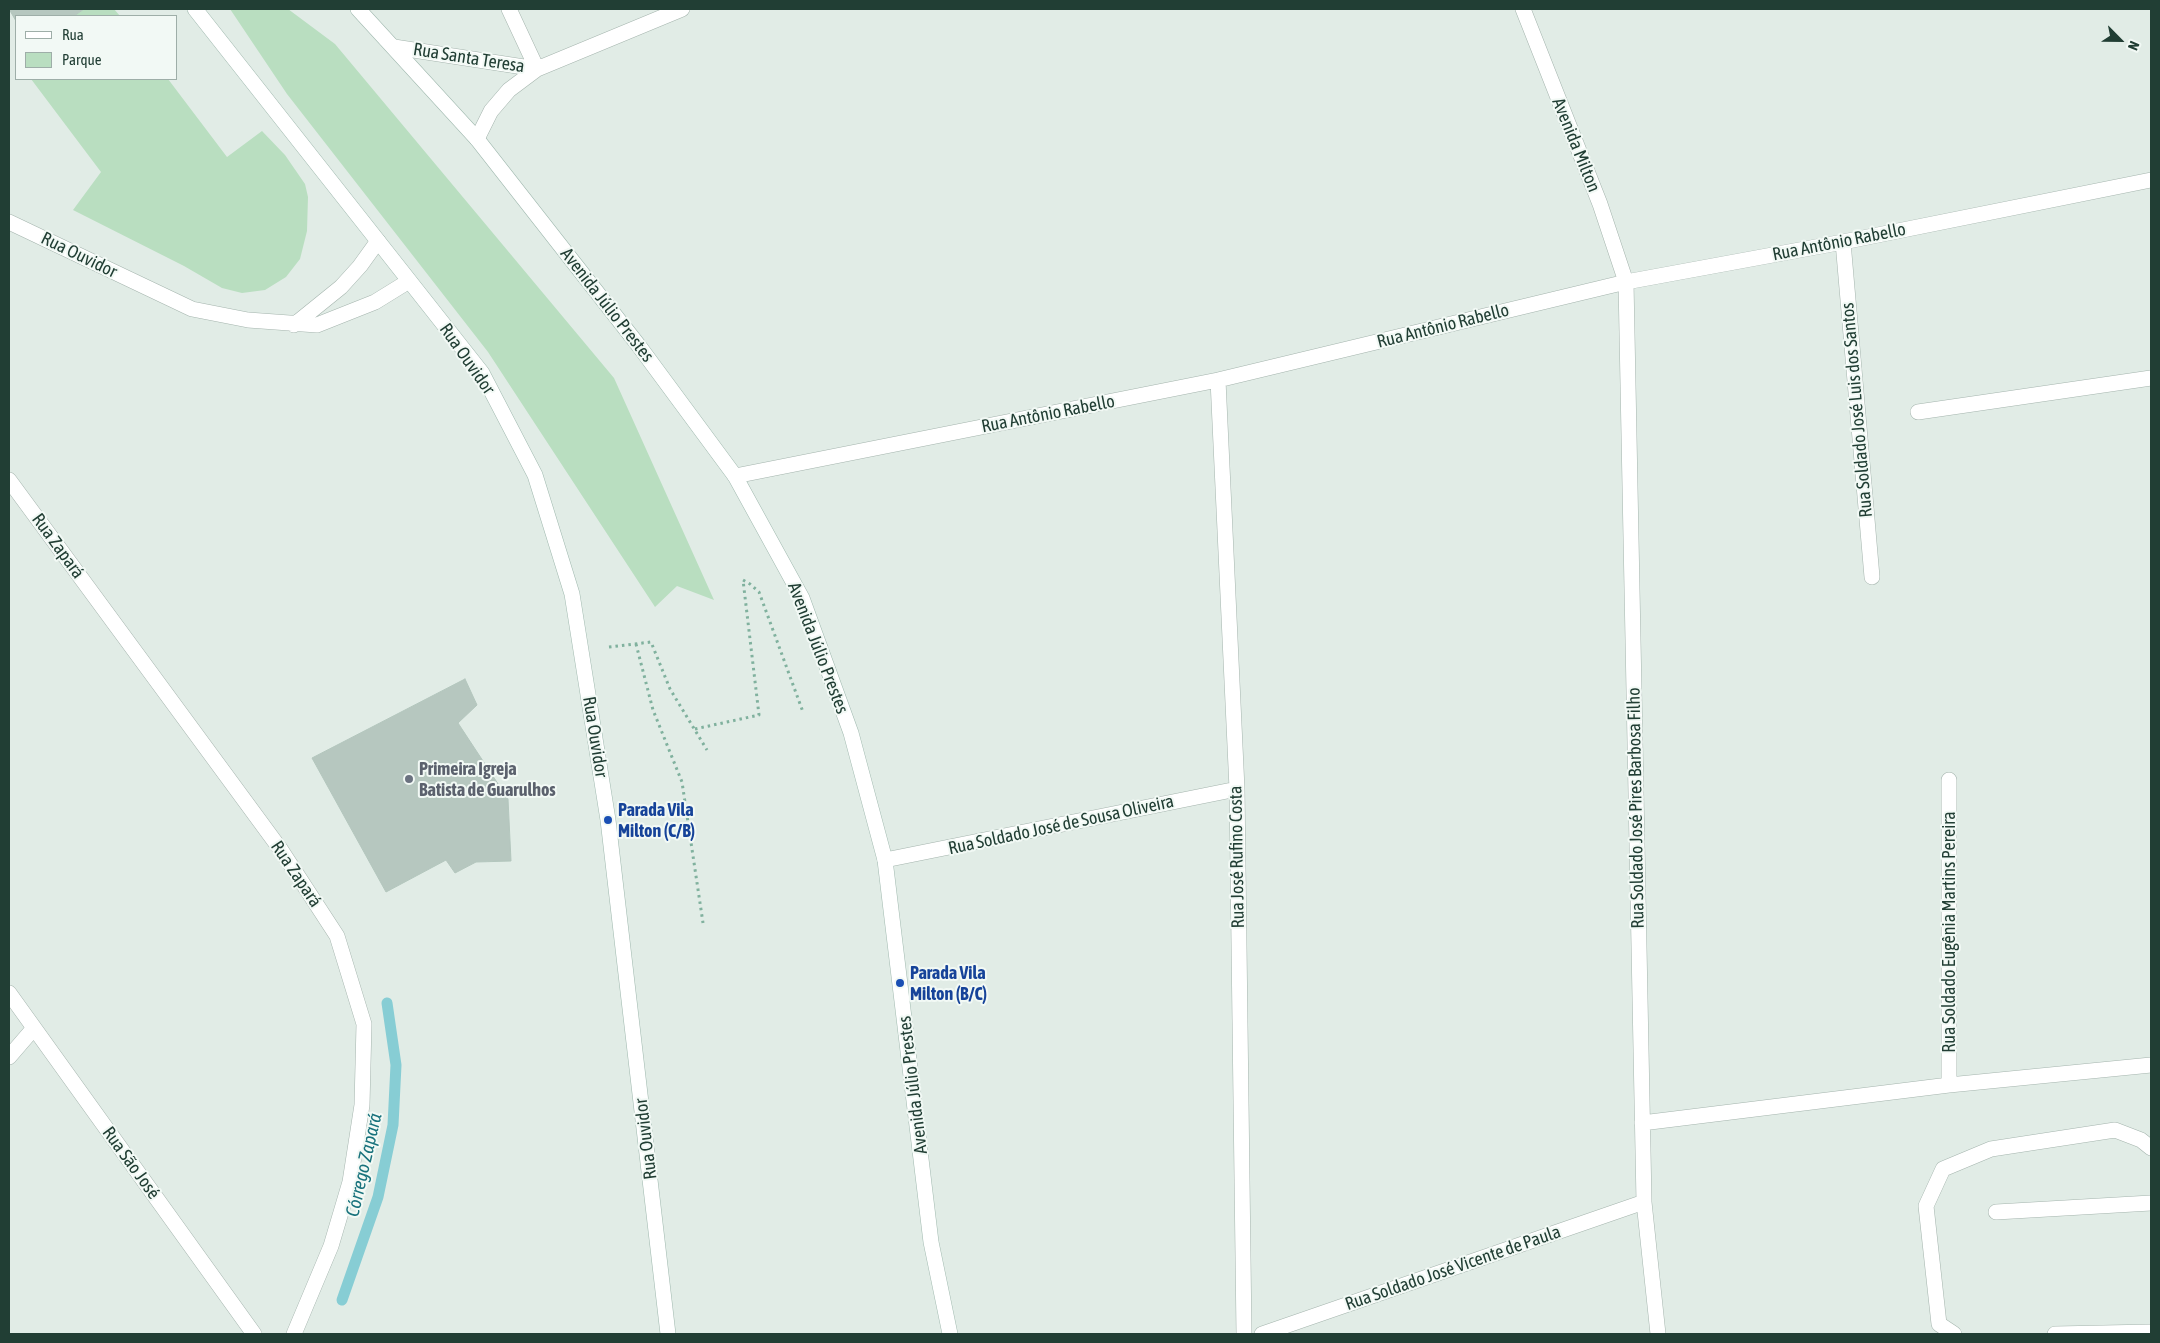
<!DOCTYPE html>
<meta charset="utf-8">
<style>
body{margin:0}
#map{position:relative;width:2160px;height:1343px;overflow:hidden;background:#e1ece6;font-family:"Asap Condensed",sans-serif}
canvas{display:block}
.frame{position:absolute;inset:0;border:10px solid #213e34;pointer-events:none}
.legend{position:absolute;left:15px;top:15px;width:162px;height:65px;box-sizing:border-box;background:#f2f9f5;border:1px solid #9eaea8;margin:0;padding:6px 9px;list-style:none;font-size:15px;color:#213e34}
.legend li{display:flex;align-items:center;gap:10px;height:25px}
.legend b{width:25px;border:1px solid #9eaea8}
.north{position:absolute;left:2095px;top:15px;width:50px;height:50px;-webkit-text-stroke:4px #f2f9f5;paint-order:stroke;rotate:113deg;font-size:14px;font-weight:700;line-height:20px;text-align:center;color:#213e34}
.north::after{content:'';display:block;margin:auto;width:18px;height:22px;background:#213e34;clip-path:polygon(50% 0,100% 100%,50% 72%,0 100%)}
</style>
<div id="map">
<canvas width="2160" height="1343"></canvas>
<div class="frame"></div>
<ul class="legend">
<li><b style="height:6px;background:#fff"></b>Rua</li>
<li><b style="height:14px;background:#b9dec0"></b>Parque</li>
</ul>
<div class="north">N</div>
</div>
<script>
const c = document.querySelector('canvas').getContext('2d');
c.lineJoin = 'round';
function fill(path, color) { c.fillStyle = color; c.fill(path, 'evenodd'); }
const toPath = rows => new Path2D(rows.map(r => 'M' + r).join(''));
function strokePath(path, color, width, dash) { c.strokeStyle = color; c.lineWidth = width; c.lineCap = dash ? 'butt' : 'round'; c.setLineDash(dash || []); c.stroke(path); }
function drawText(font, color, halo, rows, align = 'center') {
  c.font = font + ' "Asap Condensed",sans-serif'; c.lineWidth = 4; c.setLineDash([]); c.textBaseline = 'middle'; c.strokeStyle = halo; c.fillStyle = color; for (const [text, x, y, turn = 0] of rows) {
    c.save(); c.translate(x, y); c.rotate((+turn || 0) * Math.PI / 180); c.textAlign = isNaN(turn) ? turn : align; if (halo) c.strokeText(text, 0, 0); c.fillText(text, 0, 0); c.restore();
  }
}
const green = toPath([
 [84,9,114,9,120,16,74,16],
 [230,9,288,9,335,44,614,378,714,600,677,586,655,607,488,352,287,94],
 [31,79,168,79,227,157,262,131,285,155,305,184,308,197,307,231,300,259,286,277,265,290,242,293,222,288,184,266,73,210,101,172]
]);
const stream = toPath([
 [342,1300,378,1197,393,1125,396,1065,387,1003]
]);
const building = toPath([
 [9,9,84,9,74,16,16,16,16,21,9,9],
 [465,679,477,705,458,723,508,799,511,861,476,862,455,873,446,860,386,892,312,758,465,679]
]);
const path = toPath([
 [636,644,653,710,682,782,703,923],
 [609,647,651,642,670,689,707,750],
 [695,729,759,715,743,580,750,584,759,592,803,712]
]);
const service = toPath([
 [1918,412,2151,378],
 [1996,1212,2151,1203],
 [1954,1334,1939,1324,1926,1206,1943,1169,1991,1149,2115,1130,2141,1140,2151,1148],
 [2055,1334,2151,1332]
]);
const minor = toPath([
 [509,9,537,69],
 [1523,9,1600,204,1626,282,1644,1202,1658,1334],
 [394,47,537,69],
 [477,139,491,111,509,90,537,69,682,9],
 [9,222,192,309,248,320,317,325,375,302,409,281],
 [1843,242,1872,577],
 [294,325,341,287,360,266,378,241],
 [1218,380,1237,789,1244,1334],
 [735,476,1218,380,1626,282,1843,242,2151,180],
 [9,480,281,850,337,936,364,1024,362,1105,350,1182,331,1246,294,1334],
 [1949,780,1949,1085],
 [885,860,1237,789],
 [9,993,254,1334],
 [9,1057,34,1028],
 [1642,1123,1949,1085,2151,1065],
 [1262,1334,1644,1202]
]);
const secondary = toPath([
 [195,9,482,373,535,475,572,594,608,820,668,1334],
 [358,9,477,139,639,346,735,476,802,598,851,733,885,860,931,1242,950,1334]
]);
const markers = [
 [409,779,5,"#6b7280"],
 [608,820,5,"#1a4fb4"],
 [900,983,5,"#1a4fb4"]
];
const streetNames = [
 ["Rua Santa Teresa",469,58,9],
 ["Avenida Milton",1576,145,68],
 ["Rua Antônio Rabello",1839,242,-11],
 ["Rua Ouvidor",79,255,26],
 ["Avenida Júlio Prestes",607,305,52],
 ["Rua Antônio Rabello",1443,326,-14],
 ["Rua Ouvidor",467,359,55],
 ["Rua Soldado José Luis dos Santos",1857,410,-95],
 ["Rua Antônio Rabello",1048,414,-11],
 ["Rua Zapará",58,546,54],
 ["Avenida Júlio Prestes",818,648,69],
 ["Rua Ouvidor",595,737,81],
 ["Rua Soldado José Pires Barbosa Filho",1636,808,-91],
 ["Rua Soldado José de Sousa Oliveira",1061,825,-12],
 ["Rua José Rufino Costa",1237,857,-91],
 ["Rua Zapará",296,874,56],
 ["Rua Soldado Eugênia Martins Pereira",1949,932,-90],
 ["Avenida Júlio Prestes",913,1085,-97],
 ["Rua Ouvidor",646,1139,-97],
 ["Rua São José",131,1163,54],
 ["Rua Soldado José Vicente de Paula",1453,1268,-19]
];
const worshipNames = [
 ["Primeira Igreja",419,769],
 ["Batista de Guarulhos",419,790]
];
const transitNames = [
 ["Parada Vila",618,810],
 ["Milton (C/B)",618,831],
 ["Parada Vila",910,973],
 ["Milton (B/C)",910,994]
];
const waterNames = [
 ["Córrego Zapará",364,1165,-77]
];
fill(green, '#b9dec0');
strokePath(stream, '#87cdd4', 11);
fill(building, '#b6c7bf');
strokePath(building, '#b3c6bd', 1);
strokePath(service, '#a4b4ad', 16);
strokePath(minor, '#a4b4ad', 16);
strokePath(secondary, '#9fb8ae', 16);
strokePath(path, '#80b19e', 3, [2.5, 4]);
strokePath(service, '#fff', 15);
strokePath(minor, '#fff', 15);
strokePath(secondary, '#fff', 15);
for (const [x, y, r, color] of markers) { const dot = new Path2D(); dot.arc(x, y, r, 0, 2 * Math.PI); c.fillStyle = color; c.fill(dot); strokePath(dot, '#f2f9f5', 2); }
drawText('18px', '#213e34', '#f2f9f5', streetNames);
drawText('bold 18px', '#5b616d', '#f2f9f5', worshipNames, 'left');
drawText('bold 18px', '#164399', '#f2f9f5', transitNames, 'left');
drawText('italic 19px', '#18727c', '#f2f9f5', waterNames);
</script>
